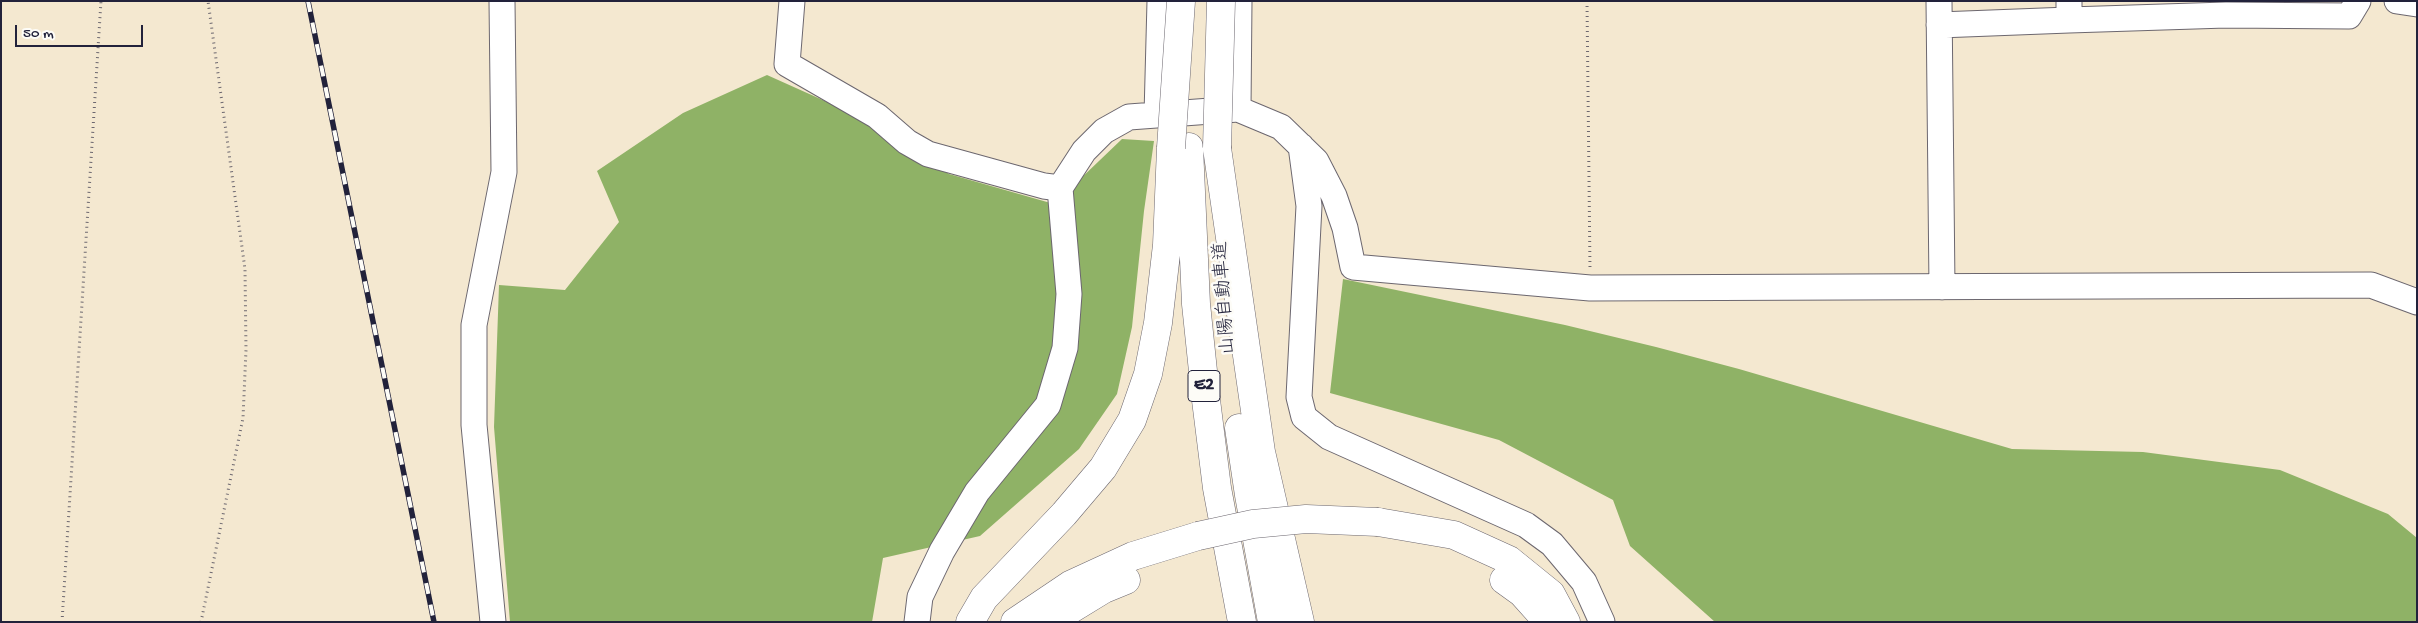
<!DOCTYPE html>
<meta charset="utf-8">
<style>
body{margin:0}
#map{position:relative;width:2418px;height:623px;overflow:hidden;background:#f4e8d0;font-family:"Gochi Hand",sans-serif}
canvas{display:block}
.frame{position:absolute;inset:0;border:2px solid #22223b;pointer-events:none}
.scale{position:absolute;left:15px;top:25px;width:128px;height:22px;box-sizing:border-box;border:2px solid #22223b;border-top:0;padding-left:6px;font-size:15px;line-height:18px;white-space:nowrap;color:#22223b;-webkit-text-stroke:4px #fdfcf7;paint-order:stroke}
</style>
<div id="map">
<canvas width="2418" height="623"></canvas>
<div class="frame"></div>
<div class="scale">50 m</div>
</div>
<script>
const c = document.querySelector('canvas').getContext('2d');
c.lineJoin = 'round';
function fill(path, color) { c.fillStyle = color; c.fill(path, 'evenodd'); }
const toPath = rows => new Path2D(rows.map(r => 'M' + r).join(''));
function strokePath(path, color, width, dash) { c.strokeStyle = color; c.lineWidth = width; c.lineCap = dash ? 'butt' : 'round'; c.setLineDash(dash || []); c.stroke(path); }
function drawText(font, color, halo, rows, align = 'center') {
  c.font = font + ' "Gochi Hand","Klee One",sans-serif'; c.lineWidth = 5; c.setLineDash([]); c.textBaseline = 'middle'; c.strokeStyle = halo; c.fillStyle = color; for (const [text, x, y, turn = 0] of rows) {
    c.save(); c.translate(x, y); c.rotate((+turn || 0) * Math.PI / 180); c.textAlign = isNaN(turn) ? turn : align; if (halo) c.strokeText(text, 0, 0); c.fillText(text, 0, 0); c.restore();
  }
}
const forest = toPath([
 [767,75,865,119,949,174,1054,204,1122,139,1154,141,1144,211,1132,327,1117,394,1079,449,980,536,883,558,872,622,510,622,494,427,499,285,565,290,619,222,597,171,683,113],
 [1343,279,1565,325,1656,347,1739,369,2012,449,2143,452,2280,470,2388,514,2417,538,2417,622,1715,622,1630,546,1613,500,1499,440,1330,393]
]);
const path = toPath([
 [1587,1,1590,269],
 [62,622,101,1],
 [201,622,243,418,246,350,245,269,208,1]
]);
const minor = toPath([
 [792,1,787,64,877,116,907,142,928,154,1044,186,1060,188],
 [1939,1,1942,287],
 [2397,1,2417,4],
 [2069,20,2226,15,2349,16,2358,1],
 [1939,25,2069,20,2069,1],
 [1238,109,1239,1],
 [1157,115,1160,1],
 [1301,146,1309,206,1299,397,1304,417,1329,437,1526,525,1552,544,1584,582,1602,622],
 [493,622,474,425,474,325,504,172,502,1],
 [917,622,920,597,942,551,977,492,1048,405,1065,348,1069,294,1060,188,1084,151,1104,131,1129,117,1238,109,1281,127,1316,161,1334,196,1345,228,1353,267,1590,288,2371,285,2417,302]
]);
const highway = toPath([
 [1189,147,1196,304,1206,400,1217,488,1242,622],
 [1217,148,1261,452,1300,622],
 [1239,428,1249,495,1272,622],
 [1378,522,1454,535,1509,560,1551,594,1566,622],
 [1504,580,1522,593,1548,622],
 [970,622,984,598,1064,514,1103,468,1132,420,1148,374,1158,323,1167,245,1171,148],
 [1015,622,1070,585,1133,556,1198,536],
 [1050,622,1104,589,1126,580]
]);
const rail = toPath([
 [308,1,434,622]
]);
const highwayBridge = toPath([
 [1171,148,1181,1],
 [1217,148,1221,1],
 [1198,536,1253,524,1306,519,1378,522]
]);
const shields = [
 [1204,386,32]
];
const shieldNames = [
 ["E2",1204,386]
];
const streetNames = [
 ["山陽自動車道",1226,298,-94]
];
fill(forest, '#8fb266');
strokePath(minor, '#6c676f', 27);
strokePath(highway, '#6c676f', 29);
strokePath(path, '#6c676f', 3, [1, 4]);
strokePath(minor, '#fff', 25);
strokePath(highway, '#fff', 28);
strokePath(rail, '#22223b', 5.5);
strokePath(rail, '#fdfcf7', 4, [11]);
strokePath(highwayBridge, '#6c676f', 29, []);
strokePath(highwayBridge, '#fff', 28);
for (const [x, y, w] of shields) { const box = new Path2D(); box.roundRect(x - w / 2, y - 15.5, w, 31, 4); c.fillStyle = '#fdfcf7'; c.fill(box); strokePath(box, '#22223b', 1); }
drawText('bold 18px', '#22223b', null, shieldNames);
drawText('19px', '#22223b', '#fdfcf7', streetNames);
</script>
